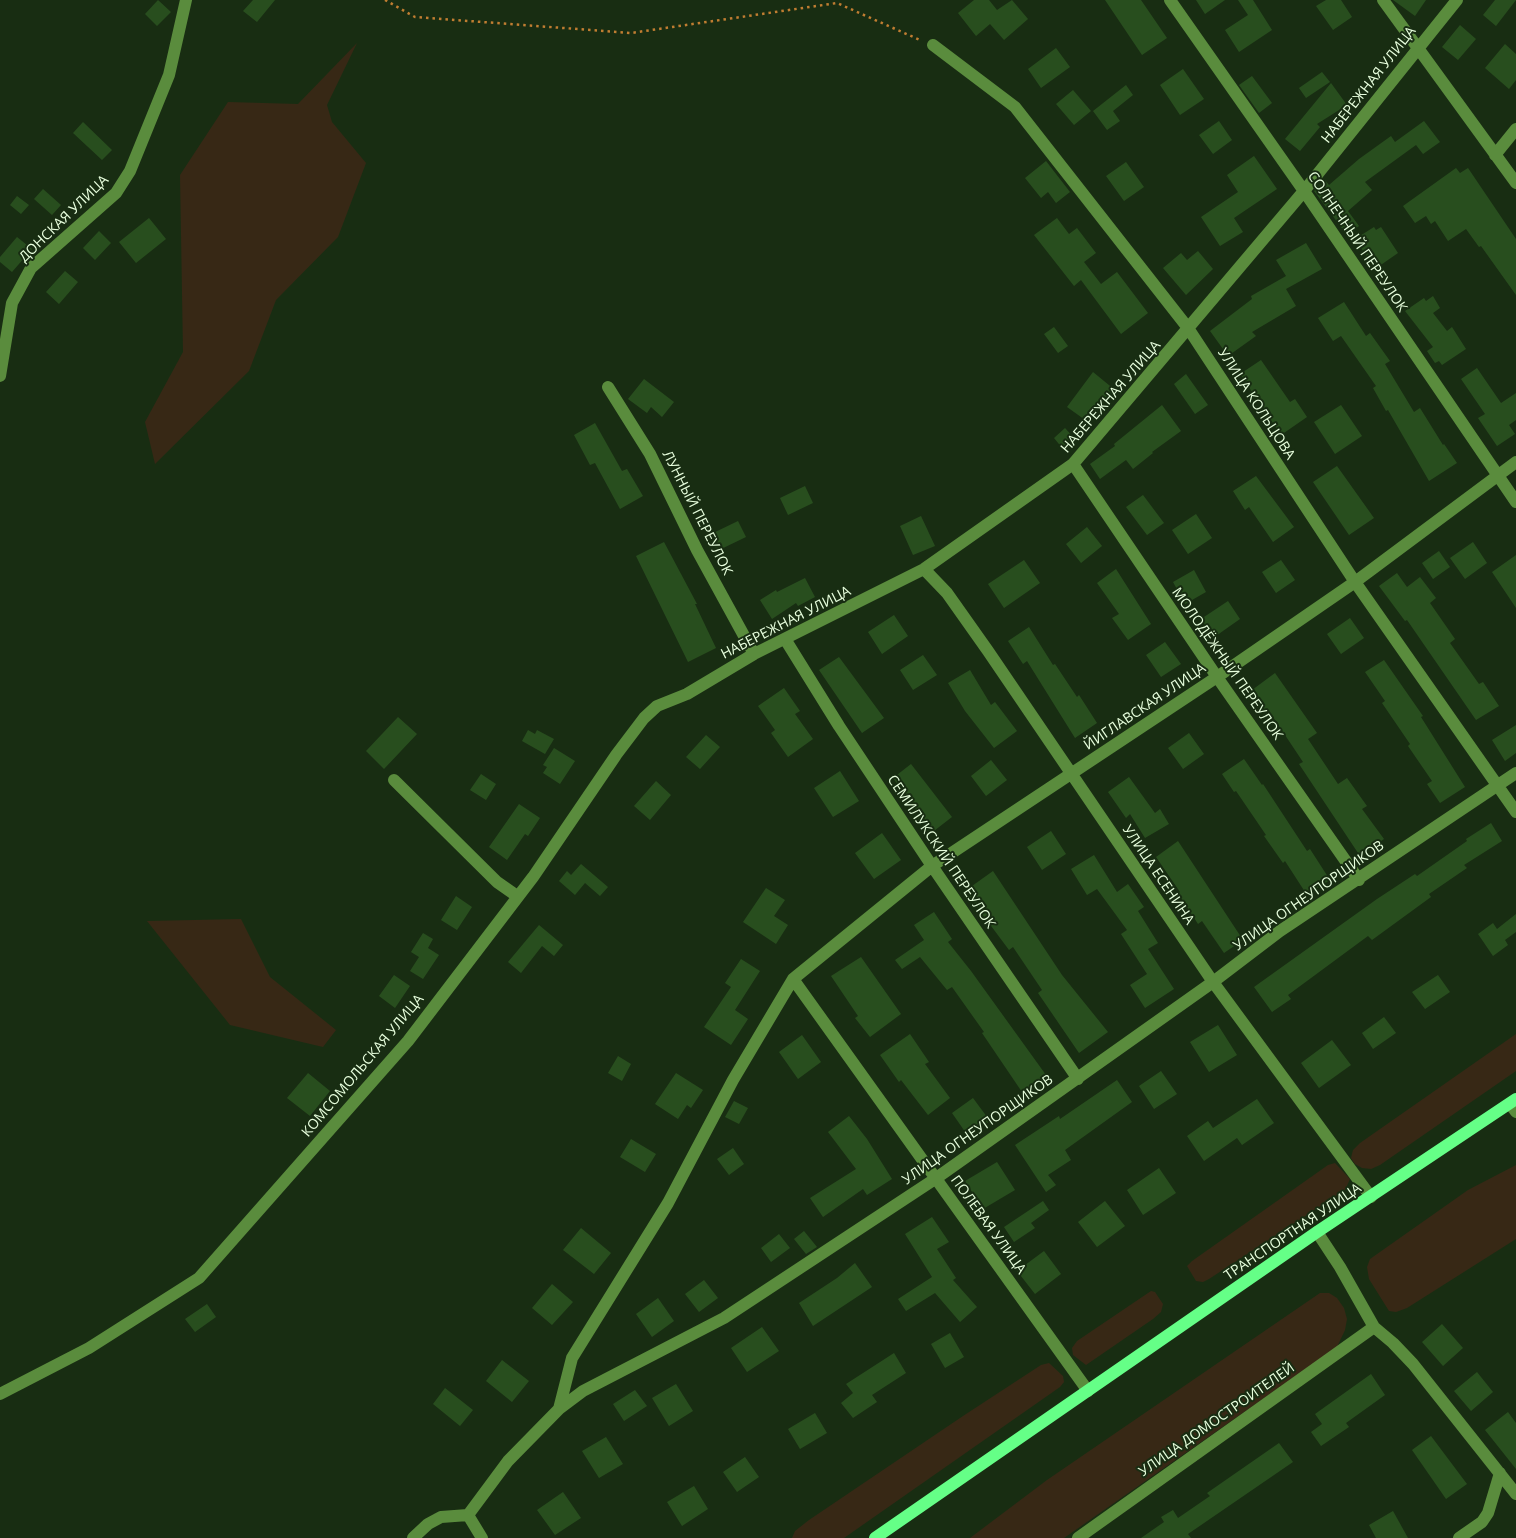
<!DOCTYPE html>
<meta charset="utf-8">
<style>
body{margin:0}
canvas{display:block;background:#182d12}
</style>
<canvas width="1516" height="1538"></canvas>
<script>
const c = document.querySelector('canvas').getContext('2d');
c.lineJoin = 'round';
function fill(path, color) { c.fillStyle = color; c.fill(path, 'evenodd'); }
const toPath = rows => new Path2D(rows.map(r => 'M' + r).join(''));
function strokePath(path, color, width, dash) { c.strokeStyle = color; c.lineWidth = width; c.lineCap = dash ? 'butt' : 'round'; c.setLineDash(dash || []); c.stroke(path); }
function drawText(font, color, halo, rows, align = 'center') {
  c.font = font + ' "Open Sans",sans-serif'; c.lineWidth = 4; c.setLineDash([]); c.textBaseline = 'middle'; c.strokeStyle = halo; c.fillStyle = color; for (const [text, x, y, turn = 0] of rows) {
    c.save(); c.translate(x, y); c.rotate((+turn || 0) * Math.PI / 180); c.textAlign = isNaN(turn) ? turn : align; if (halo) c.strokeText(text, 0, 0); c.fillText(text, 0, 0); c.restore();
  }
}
const green = toPath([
 [357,43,327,105,332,122,366,163,338,237,276,300,249,371,155,464,145,422,183,352,180,175,228,102,298,104],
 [241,919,270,977,336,1030,323,1047,230,1025,147,921],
 [1516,1034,1516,1071,1380,1165,1371,1169,1362,1168,1355,1164,1351,1158,1353,1150,1360,1143],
 [1335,1163,1350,1179,1345,1190,1209,1279,1203,1282,1196,1281,1187,1266,1192,1261,1328,1165],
 [1516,1165,1516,1239,1407,1308,1396,1312,1389,1311,1369,1279,1367,1267,1370,1259,1468,1190],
 [1151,1291,1155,1292,1163,1304,1161,1312,1153,1319,1086,1365,1073,1355,1072,1348,1077,1341],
 [1320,1293,1329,1293,1337,1298,1344,1308,1347,1319,1345,1330,1337,1347,1064,1538,970,1538,1047,1480],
 [1049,1363,1063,1376,1064,1382,1060,1387,844,1538,792,1538,795,1531,809,1520,963,1416,1041,1365]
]);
const building = toPath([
 [158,0,171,12,157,26,145,14],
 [253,0,275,0,257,22,243,11],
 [974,0,989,0,997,10,1012,0,1028,19,1004,40,990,24,976,36,958,13],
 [1105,0,1141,0,1167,38,1142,55],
 [1196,0,1225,0,1205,14],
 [1238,0,1253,0,1272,30,1239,52,1225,30,1248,15],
 [1326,0,1341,0,1352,17,1333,30,1316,6],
 [1393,0,1426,0,1415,16],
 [1495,0,1516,0,1496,26,1483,15],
 [1460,25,1476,39,1458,60,1442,47],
 [1505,44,1516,54,1516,80,1509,89,1485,68],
 [1056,48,1070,67,1041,88,1028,69],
 [1183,69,1204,99,1180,115,1160,85],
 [1322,72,1330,82,1306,98,1299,88],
 [1252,76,1272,103,1259,113,1239,85],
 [1331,83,1347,105,1317,124,1320,127,1300,151,1285,139],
 [1126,85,1133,95,1113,111,1120,121,1107,130,1093,111],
 [1073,90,1091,111,1074,125,1056,104],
 [1219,121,1232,140,1213,154,1199,135],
 [1424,121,1440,142,1423,154,1416,145,1365,182,1372,190,1348,211,1359,226,1347,235,1314,191,1325,180,1329,185,1359,159,1391,136,1395,142],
 [83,122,112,150,102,160,73,133],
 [1254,156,1277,189,1234,218,1243,232,1220,246,1201,217,1238,192,1227,175],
 [1046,161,1070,192,1056,203,1048,192,1041,198,1025,178],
 [1126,162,1144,187,1124,201,1106,176],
 [1456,168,1460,173,1468,168,1516,239,1516,295,1481,246,1479,247,1466,229,1448,241,1435,221,1431,224,1426,216,1415,223,1403,206],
 [43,189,61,205,52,215,34,199],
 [17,196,29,205,21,214,10,205],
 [149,218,166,239,136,263,119,242],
 [1057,218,1069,234,1077,228,1096,253,1084,262,1101,284,1117,272,1148,313,1121,334,1081,280,1074,286,1034,235],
 [1374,227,1376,230,1381,227,1398,253,1375,269,1355,239],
 [99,231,111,243,95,260,83,248],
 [17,237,32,249,12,272,0,262,0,257],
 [1306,243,1322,269,1286,289,1296,306,1252,332,1256,336,1228,356,1210,331,1252,299,1251,296,1286,276,1276,260],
 [1198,251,1213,269,1186,295,1163,268,1181,253,1187,260],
 [65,271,78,282,59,304,46,292],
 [1433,296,1440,308,1433,313,1447,331,1452,327,1466,349,1442,365,1439,361,1435,363,1427,351,1433,347,1405,311,1424,298,1426,301],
 [1344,302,1366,336,1370,333,1390,361,1385,364,1414,412,1420,408,1443,445,1444,444,1457,463,1429,481,1388,410,1386,411,1373,388,1376,386,1341,336,1333,341,1318,318],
 [1054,327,1068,346,1058,353,1044,334],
 [1261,360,1290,402,1295,399,1307,417,1281,435,1240,374],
 [1477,368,1501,403,1516,393,1516,420,1509,425,1515,434,1497,446,1478,418,1485,414,1461,379],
 [1093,372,1115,390,1088,422,1067,407],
 [1186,374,1208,405,1195,414,1174,384],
 [644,379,674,402,662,417,651,407,647,413,628,399],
 [1162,405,1181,431,1152,452,1153,453,1133,469,1126,460,1100,479,1090,464,1115,446,1114,444],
 [1341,405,1362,436,1335,454,1314,422],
 [595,423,622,471,627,469,643,496,620,509,595,463,590,465,574,435],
 [1065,428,1075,439,1063,449,1054,438],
 [1337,466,1374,518,1349,535,1313,482],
 [1256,476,1294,527,1273,542,1249,507,1245,510,1233,491],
 [805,486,813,503,788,515,780,498],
 [1143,495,1164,523,1147,535,1126,507],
 [1196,514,1212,538,1188,554,1172,530],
 [921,516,935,546,913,555,900,526],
 [738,521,746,537,717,551,709,535],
 [1087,527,1102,546,1081,563,1066,544],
 [664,542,697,604,695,604,716,648,688,662,636,556],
 [1473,542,1487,563,1465,579,1450,558],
 [1439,551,1450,567,1433,579,1422,563],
 [1516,555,1516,608,1492,572],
 [1024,560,1040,583,1004,608,988,584],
 [1281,560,1295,580,1276,593,1262,572],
 [1116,569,1151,624,1128,640,1112,618,1119,614,1097,583],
 [1194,570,1206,592,1185,604,1173,582],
 [1397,573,1407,587,1420,577,1436,598,1430,603,1455,639,1450,643,1479,684,1483,682,1499,706,1476,720,1407,620,1405,621,1379,586],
 [805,578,815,597,798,606,796,603,772,619,760,600,776,590,777,592],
 [1228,601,1240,619,1213,638,1201,619],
 [894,615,908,636,882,654,868,632],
 [1350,618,1364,638,1341,654,1327,634],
 [1029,627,1053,665,1055,664,1077,697,1079,695,1097,723,1075,738,1027,661,1023,664,1008,641],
 [1165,642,1181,664,1161,677,1146,655],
 [923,655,937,675,913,690,900,670],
 [839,657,884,718,862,733,819,670],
 [1384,660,1423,716,1421,717,1465,787,1440,803,1427,784,1432,781,1408,746,1410,744,1382,703,1385,701,1365,672],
 [970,670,991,705,995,702,1017,731,994,748,965,711,948,683],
 [1275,673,1317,733,1308,739,1338,784,1347,778,1367,806,1362,809,1384,839,1360,856,1299,764,1303,762,1269,711,1264,714,1248,693],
 [784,688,800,711,795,714,813,739,788,757,771,733,775,730,758,706],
 [398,717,417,734,384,769,366,751],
 [1516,725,1516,753,1505,761,1492,740],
 [528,730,535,734,537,730,554,739,545,754,522,741],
 [1189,733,1204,754,1183,769,1168,748],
 [706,735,720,747,700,769,686,757],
 [554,748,575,761,560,784,543,773,547,767,543,765],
 [1244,759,1262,785,1263,784,1307,851,1310,849,1330,880,1307,895,1285,861,1283,863,1264,836,1266,835,1236,791,1234,792,1222,774],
 [991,760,1007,780,986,796,971,776],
 [911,764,952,817,930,834,913,812,916,810,893,778],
 [840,771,859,801,833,817,814,788],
 [481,774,496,784,486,800,470,790],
 [1129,777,1155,813,1160,809,1169,824,1145,838,1130,814,1126,818,1108,792],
 [656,781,671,795,650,820,634,806],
 [519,804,540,818,528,836,525,834,507,860,489,847],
 [1491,823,1502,841,1464,865,1467,868,1429,894,1431,897,1372,940,1368,936,1288,995,1291,999,1272,1012,1254,987,1377,899,1415,874,1417,876,1467,841,1466,839],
 [1051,831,1066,854,1042,870,1027,847],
 [882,833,901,860,874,879,855,853],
 [1178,841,1243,940,1224,953,1202,921,1198,924,1178,893,1180,892,1156,857],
 [1094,855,1117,892,1128,884,1144,907,1138,911,1158,943,1148,949,1174,989,1145,1008,1130,985,1147,974,1121,934,1127,930,1097,889,1087,895,1071,869],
 [581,864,608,887,600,896,585,883,575,895,559,881,567,871,571,875],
 [993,871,1062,975,1108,1032,1079,1053,1038,993,1042,990,1013,947,1009,950,965,891],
 [766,888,785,900,774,916,788,925,776,944,743,922],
 [456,896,472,907,457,930,441,920],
 [934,912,952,939,948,942,971,971,1046,1075,1022,1092,982,1033,984,1032,952,987,947,990,920,957,902,969,895,960,924,940,914,925],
 [1516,914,1516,932,1505,940,1508,945,1493,956,1478,934,1493,923,1497,929],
 [539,925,563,945,554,956,542,946,521,973,508,962],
 [423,933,433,939,428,948,439,955,423,979,410,971,419,957,411,952],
 [861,957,901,1014,870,1037,855,1018,858,1016,831,976],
 [741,959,760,971,735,1010,748,1019,731,1045,704,1027,731,987,725,983],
 [394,975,410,986,395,1008,379,996],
 [1438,975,1450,992,1425,1009,1412,992],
 [1384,1017,1396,1033,1373,1049,1362,1033],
 [1218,1025,1237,1055,1209,1072,1190,1042],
 [910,1034,929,1062,925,1064,950,1098,928,1115,901,1080,899,1082,880,1055],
 [802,1035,821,1062,798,1079,779,1052],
 [1332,1040,1351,1065,1319,1088,1301,1063],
 [618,1056,631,1064,622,1081,608,1073],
 [1161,1071,1177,1094,1154,1109,1139,1086],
 [308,1073,330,1091,310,1116,287,1098],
 [676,1073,703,1090,691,1108,687,1105,678,1119,655,1104],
 [1117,1080,1132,1102,1065,1150,1071,1160,1048,1175,1056,1185,1046,1192,1015,1145,1059,1116,1060,1119],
 [973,1098,990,1121,968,1136,952,1113],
 [1257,1099,1274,1123,1242,1145,1237,1138,1204,1161,1187,1136,1208,1121,1213,1128],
 [734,1101,748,1108,739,1124,725,1117],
 [849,1116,867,1139,892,1179,867,1195,863,1189,823,1217,810,1198,856,1169,828,1132],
 [631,1139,656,1154,645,1172,620,1157],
 [733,1148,744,1164,729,1175,717,1159],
 [997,1162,1015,1190,983,1209,965,1181],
 [1159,1168,1176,1193,1143,1215,1127,1190],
 [1043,1201,1049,1210,1031,1223,1035,1228,1014,1242,1004,1227],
 [1105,1201,1125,1226,1097,1247,1078,1222],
 [932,1217,949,1242,937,1249,956,1278,953,1280,977,1307,960,1322,935,1293,906,1311,898,1299,932,1277,905,1234],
 [581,1228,611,1253,594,1274,563,1250],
 [804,1231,817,1247,806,1254,794,1239],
 [779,1234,790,1248,771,1262,761,1248],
 [1044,1251,1061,1274,1035,1294,1017,1271],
 [855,1263,872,1287,813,1326,799,1303,837,1278],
 [704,1280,718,1298,699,1312,685,1294],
 [552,1284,573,1302,552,1325,532,1308],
 [658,1298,674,1321,652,1337,636,1314],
 [207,1304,216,1317,195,1332,185,1319],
 [1442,1324,1463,1348,1443,1366,1422,1342],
 [762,1327,779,1351,747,1372,731,1348],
 [950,1333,964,1357,945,1368,931,1344],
 [894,1353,906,1373,872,1395,877,1402,853,1418,841,1403,853,1393,846,1384],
 [502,1360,529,1381,512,1402,486,1381],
 [1477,1372,1493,1392,1471,1411,1454,1391],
 [1371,1374,1385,1395,1346,1423,1349,1427,1321,1446,1311,1432,1322,1424,1315,1414],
 [676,1384,693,1411,669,1426,652,1398],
 [445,1388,473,1410,460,1426,433,1404],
 [635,1390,647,1406,624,1421,613,1404],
 [1508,1412,1516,1423,1516,1469,1485,1430],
 [815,1413,827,1433,800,1449,788,1429],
 [1431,1436,1467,1484,1446,1499,1412,1450],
 [606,1437,623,1464,599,1478,582,1451],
 [1279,1443,1293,1462,1188,1534,1191,1538,1141,1538,1164,1522,1161,1517,1173,1510,1178,1518,1210,1496,1207,1493],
 [745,1457,759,1477,737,1492,723,1472],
 [694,1486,708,1509,682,1526,667,1502],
 [563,1492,581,1518,555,1535,537,1510],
 [1393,1511,1408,1538,1376,1538,1369,1525]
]);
const path = toPath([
 [385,0,415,17,631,33,837,3,920,40]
]);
const minor = toPath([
 [1170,0,1304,191,1516,502],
 [1383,0,1516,183],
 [933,45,1015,107,1188,328,1355,582,1516,812],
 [1495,155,1516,129],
 [0,376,12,303,31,268,116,193,130,171,169,75,186,0],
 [608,387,650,454,697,550,754,654],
 [1073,464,1217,677,1359,880],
 [924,569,947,593,988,651,1213,982,1371,1197],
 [785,639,839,726,932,866,1078,1079],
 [394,780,497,882,517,896],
 [793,979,1088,1391],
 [1510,1104,1516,1112],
 [1317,1232,1340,1267,1374,1327,1393,1343,1413,1364,1516,1494],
 [0,1394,89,1348,199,1278,408,1041,533,877,616,755,644,718,657,706,687,694,754,654,924,569,1073,464,1304,191,1457,0],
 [559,1409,572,1358,668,1203,733,1080,793,979,932,866,1217,677,1355,582,1516,462],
 [468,1515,508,1461,559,1409,583,1391,724,1318,935,1179,1213,982,1280,931,1516,773],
 [468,1515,482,1538],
 [413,1538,428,1524,441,1517,468,1515],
 [1078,1538,1374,1327],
 [1459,1538,1482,1522,1488,1513,1500,1473]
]);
const major = toPath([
 [875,1538,1317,1232,1516,1099]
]);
const streetNames = [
 ["НАБЕРЕЖНАЯ УЛИЦА",1369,85,-52],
 ["ДОНСКАЯ УЛИЦА",64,219,-44],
 ["СОЛНЕЧНЫЙ ПЕРЕУЛОК",1357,242,56],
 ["НАБЕРЕЖНАЯ УЛИЦА",1111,397,-49],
 ["УЛИЦА КОЛЬЦОВА",1256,404,57],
 ["ЛУННЫЙ ПЕРЕУЛОК",697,513,63],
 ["НАБЕРЕЖНАЯ УЛИЦА",786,623,-27],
 ["МОЛОДЁЖНЫЙ ПЕРЕУЛОК",1227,664,55],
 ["ЙИГЛАВСКАЯ УЛИЦА",1145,707,-34],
 ["СЕМИЛУКСКИЙ ПЕРЕУЛОК",941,852,56],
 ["УЛИЦА ЕСЕНИНА",1158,875,56],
 ["УЛИЦА ОГНЕУПОРЩИКОВ",1309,896,-35],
 ["КОМСОМОЛЬСКАЯ УЛИЦА",363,1066,-50],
 ["УЛИЦА ОГНЕУПОРЩИКОВ",978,1130,-35],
 ["ПОЛЕВАЯ УЛИЦА",988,1225,54],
 ["ТРАНСПОРТНАЯ УЛИЦА",1293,1232,-34],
 ["УЛИЦА ДОМОСТРОИТЕЛЕЙ",1217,1420,-35]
];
fill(green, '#372815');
fill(building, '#284e1e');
strokePath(path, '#c07d31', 2.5, [2.5, 4]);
strokePath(minor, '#5a8c3d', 12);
strokePath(major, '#65ff87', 12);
drawText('14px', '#e8ffde', '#182d12', streetNames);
</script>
